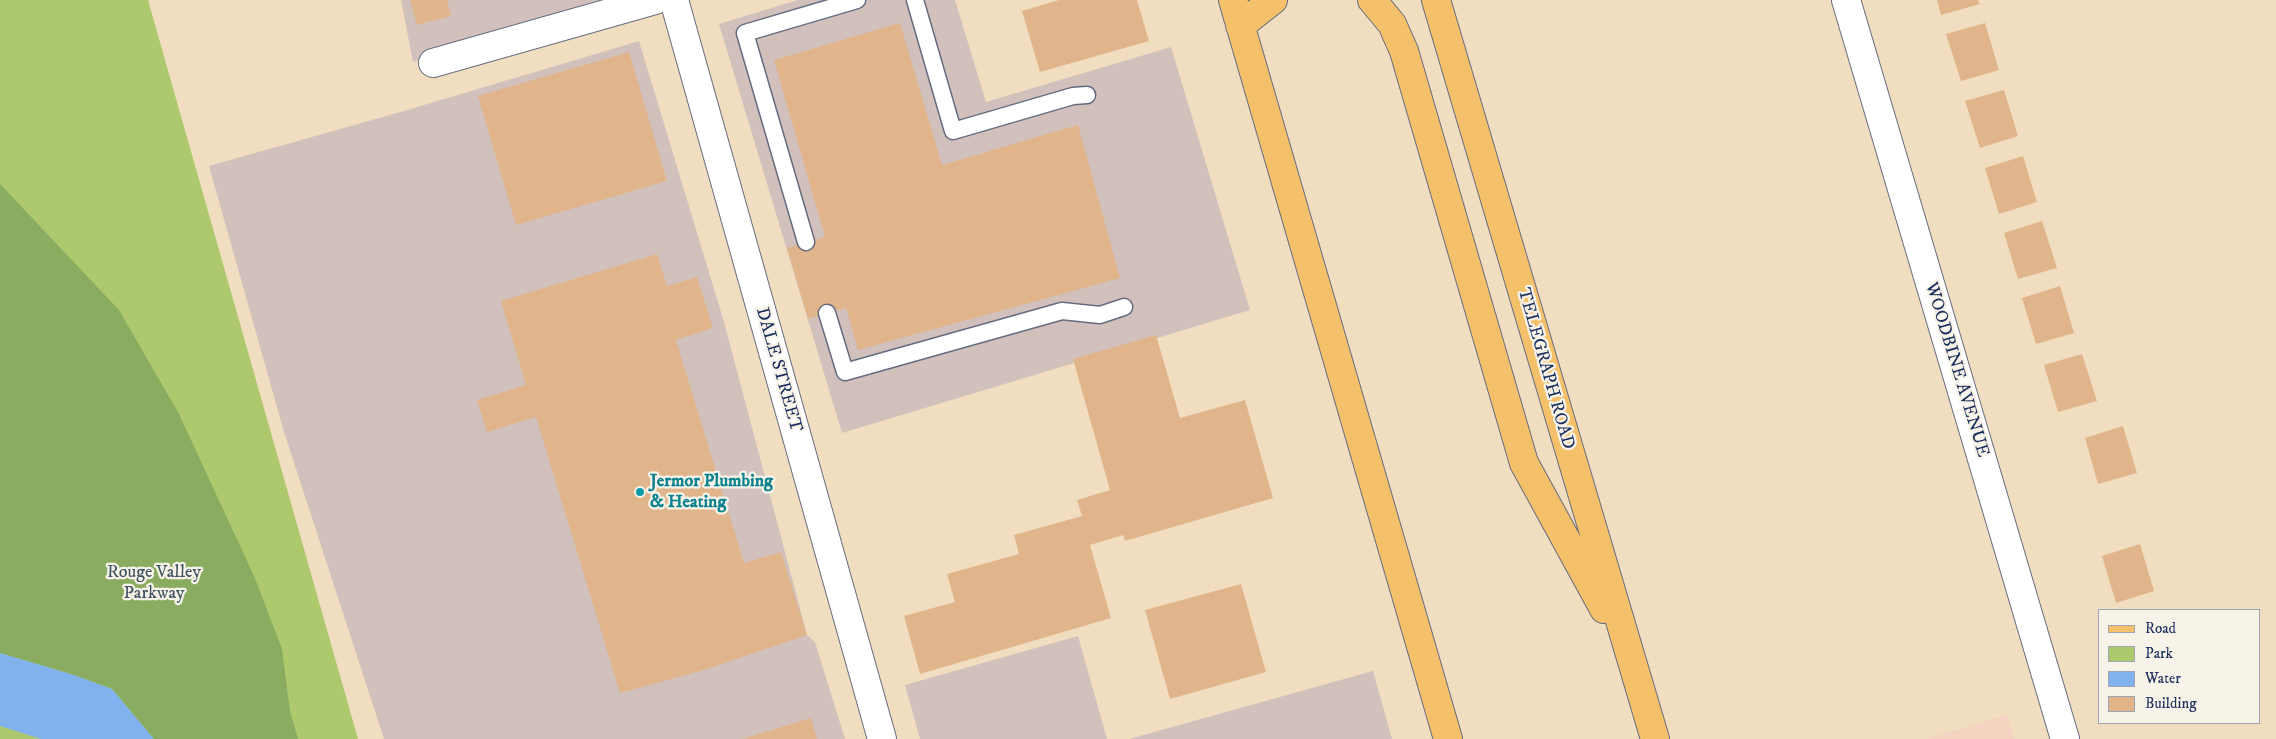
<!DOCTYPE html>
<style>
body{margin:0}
#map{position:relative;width:2276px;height:739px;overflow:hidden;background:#f1dec0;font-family:"IM FELL DW Pica",serif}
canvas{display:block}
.legend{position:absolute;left:2098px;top:609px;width:162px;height:115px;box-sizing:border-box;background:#f7f3e8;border:1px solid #9fa5b1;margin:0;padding:6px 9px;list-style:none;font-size:15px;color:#1b2f5e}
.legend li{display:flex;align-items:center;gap:10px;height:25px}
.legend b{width:25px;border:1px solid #9fa5b1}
</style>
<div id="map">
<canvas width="2276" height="739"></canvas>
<ul class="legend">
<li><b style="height:6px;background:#f4c16a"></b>Road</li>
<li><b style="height:14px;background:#aec86d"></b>Park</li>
<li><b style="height:14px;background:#82b2ed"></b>Water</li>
<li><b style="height:14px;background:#e0b58c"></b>Building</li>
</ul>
</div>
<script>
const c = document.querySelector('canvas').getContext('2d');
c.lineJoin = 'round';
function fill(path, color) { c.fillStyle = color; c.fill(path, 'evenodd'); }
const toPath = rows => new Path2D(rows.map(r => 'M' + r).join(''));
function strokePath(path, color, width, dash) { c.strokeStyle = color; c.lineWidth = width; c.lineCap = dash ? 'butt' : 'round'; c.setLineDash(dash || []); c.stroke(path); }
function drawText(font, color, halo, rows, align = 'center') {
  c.font = font + ' "IM FELL DW Pica",serif'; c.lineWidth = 4.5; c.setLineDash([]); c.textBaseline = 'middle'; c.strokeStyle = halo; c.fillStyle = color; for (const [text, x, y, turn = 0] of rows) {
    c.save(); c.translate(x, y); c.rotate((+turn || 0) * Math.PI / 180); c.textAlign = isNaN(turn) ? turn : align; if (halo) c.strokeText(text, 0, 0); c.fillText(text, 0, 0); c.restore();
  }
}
const built = toPath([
 [2007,715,2014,739,1927,739]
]);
const industrial = toPath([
 [401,0,624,0,413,62],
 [798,0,955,0,986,102,1171,47,1250,310,842,433,719,24],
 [639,41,724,322,807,635,815,642,845,739,384,739,284,432,209,166,404,111],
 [1078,636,1107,739,920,739,905,685],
 [1373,671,1392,739,1129,739]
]);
const green = toPath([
 [0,0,148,0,358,739,0,739]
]);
const forest = toPath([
 [0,184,119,310,179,414,254,576,282,649,290,711,298,739,154,739,112,689,74,675,0,653]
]);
const water = toPath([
 [0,653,74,675,112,689,154,739,41,739,0,726]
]);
const building = toPath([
 [410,0,447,0,451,16,417,25],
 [1059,0,1137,0,1149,41,1040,72,1022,11],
 [1937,0,1978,0,1980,4,1941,15],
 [900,23,942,165,1078,125,1120,278,858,350,846,308,808,319,787,248,825,237,774,60],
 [1985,23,1999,70,1961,81,1946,34],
 [629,52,667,181,516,225,478,96],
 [2004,90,2018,136,1980,148,1965,101],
 [2023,156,2037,202,1999,214,1985,168],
 [2042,221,2057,268,2018,279,2004,233],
 [657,254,667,286,697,277,713,328,676,340,744,563,781,552,807,635,704,670,620,693,536,417,487,432,477,400,526,385,501,301],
 [2060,286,2074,333,2036,344,2022,298],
 [1156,335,1180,418,1245,400,1273,498,1125,541,1123,535,1090,545,1111,618,920,674,904,616,955,602,947,574,1019,554,1014,535,1082,516,1077,500,1110,490,1073,359],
 [2082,354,2097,401,2058,412,2044,365],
 [2123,426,2137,473,2098,484,2085,438],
 [2140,544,2154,591,2116,603,2102,556],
 [1241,584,1266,672,1170,699,1145,610],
 [811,718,817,739,742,739]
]);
const lane = toPath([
 [915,0,953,131,1073,96,1087,95],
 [806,242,745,33,857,0],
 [827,313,845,372,1062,311,1100,315,1124,307]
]);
const street = toPath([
 [674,0,882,739],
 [1846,0,2065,739],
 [433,63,655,0]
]);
const primary = toPath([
 [1233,0,1448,739],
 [1372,0,1392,24,1404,51,1524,463,1604,609],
 [1436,0,1655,739],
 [1240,26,1273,0]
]);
const markers = [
 [640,492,5,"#0f9aa8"]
];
const streetNames = [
 ["TELEGRAPH ROAD",1545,369,74],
 ["DALE STREET",778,370,74],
 ["WOODBINE AVENUE",1956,370,73]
];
const cultureNames = [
 ["Jermor Plumbing",650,482],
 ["& Heating",650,503]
];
const parkNames = [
 ["Rouge Valley",154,573],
 ["Parkway",154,594]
];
fill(built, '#f5d3c1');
fill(industrial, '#d1c0bc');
fill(green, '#aec86d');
fill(forest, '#8aac60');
fill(water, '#82b2ed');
fill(building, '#e0b58c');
strokePath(lane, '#666c80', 19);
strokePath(street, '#666c80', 30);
strokePath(primary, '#666c80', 30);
strokePath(lane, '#fff', 16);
strokePath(street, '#fff', 28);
strokePath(primary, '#f4c16a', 28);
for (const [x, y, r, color] of markers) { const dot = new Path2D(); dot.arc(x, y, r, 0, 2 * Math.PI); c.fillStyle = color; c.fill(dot); strokePath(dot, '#f7f3e8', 2); }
drawText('18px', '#1b2f5e', '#f7f3e8', streetNames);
drawText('bold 18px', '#0d838f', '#f7f3e8', cultureNames, 'left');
drawText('18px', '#405562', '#f7f3e8', parkNames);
</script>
